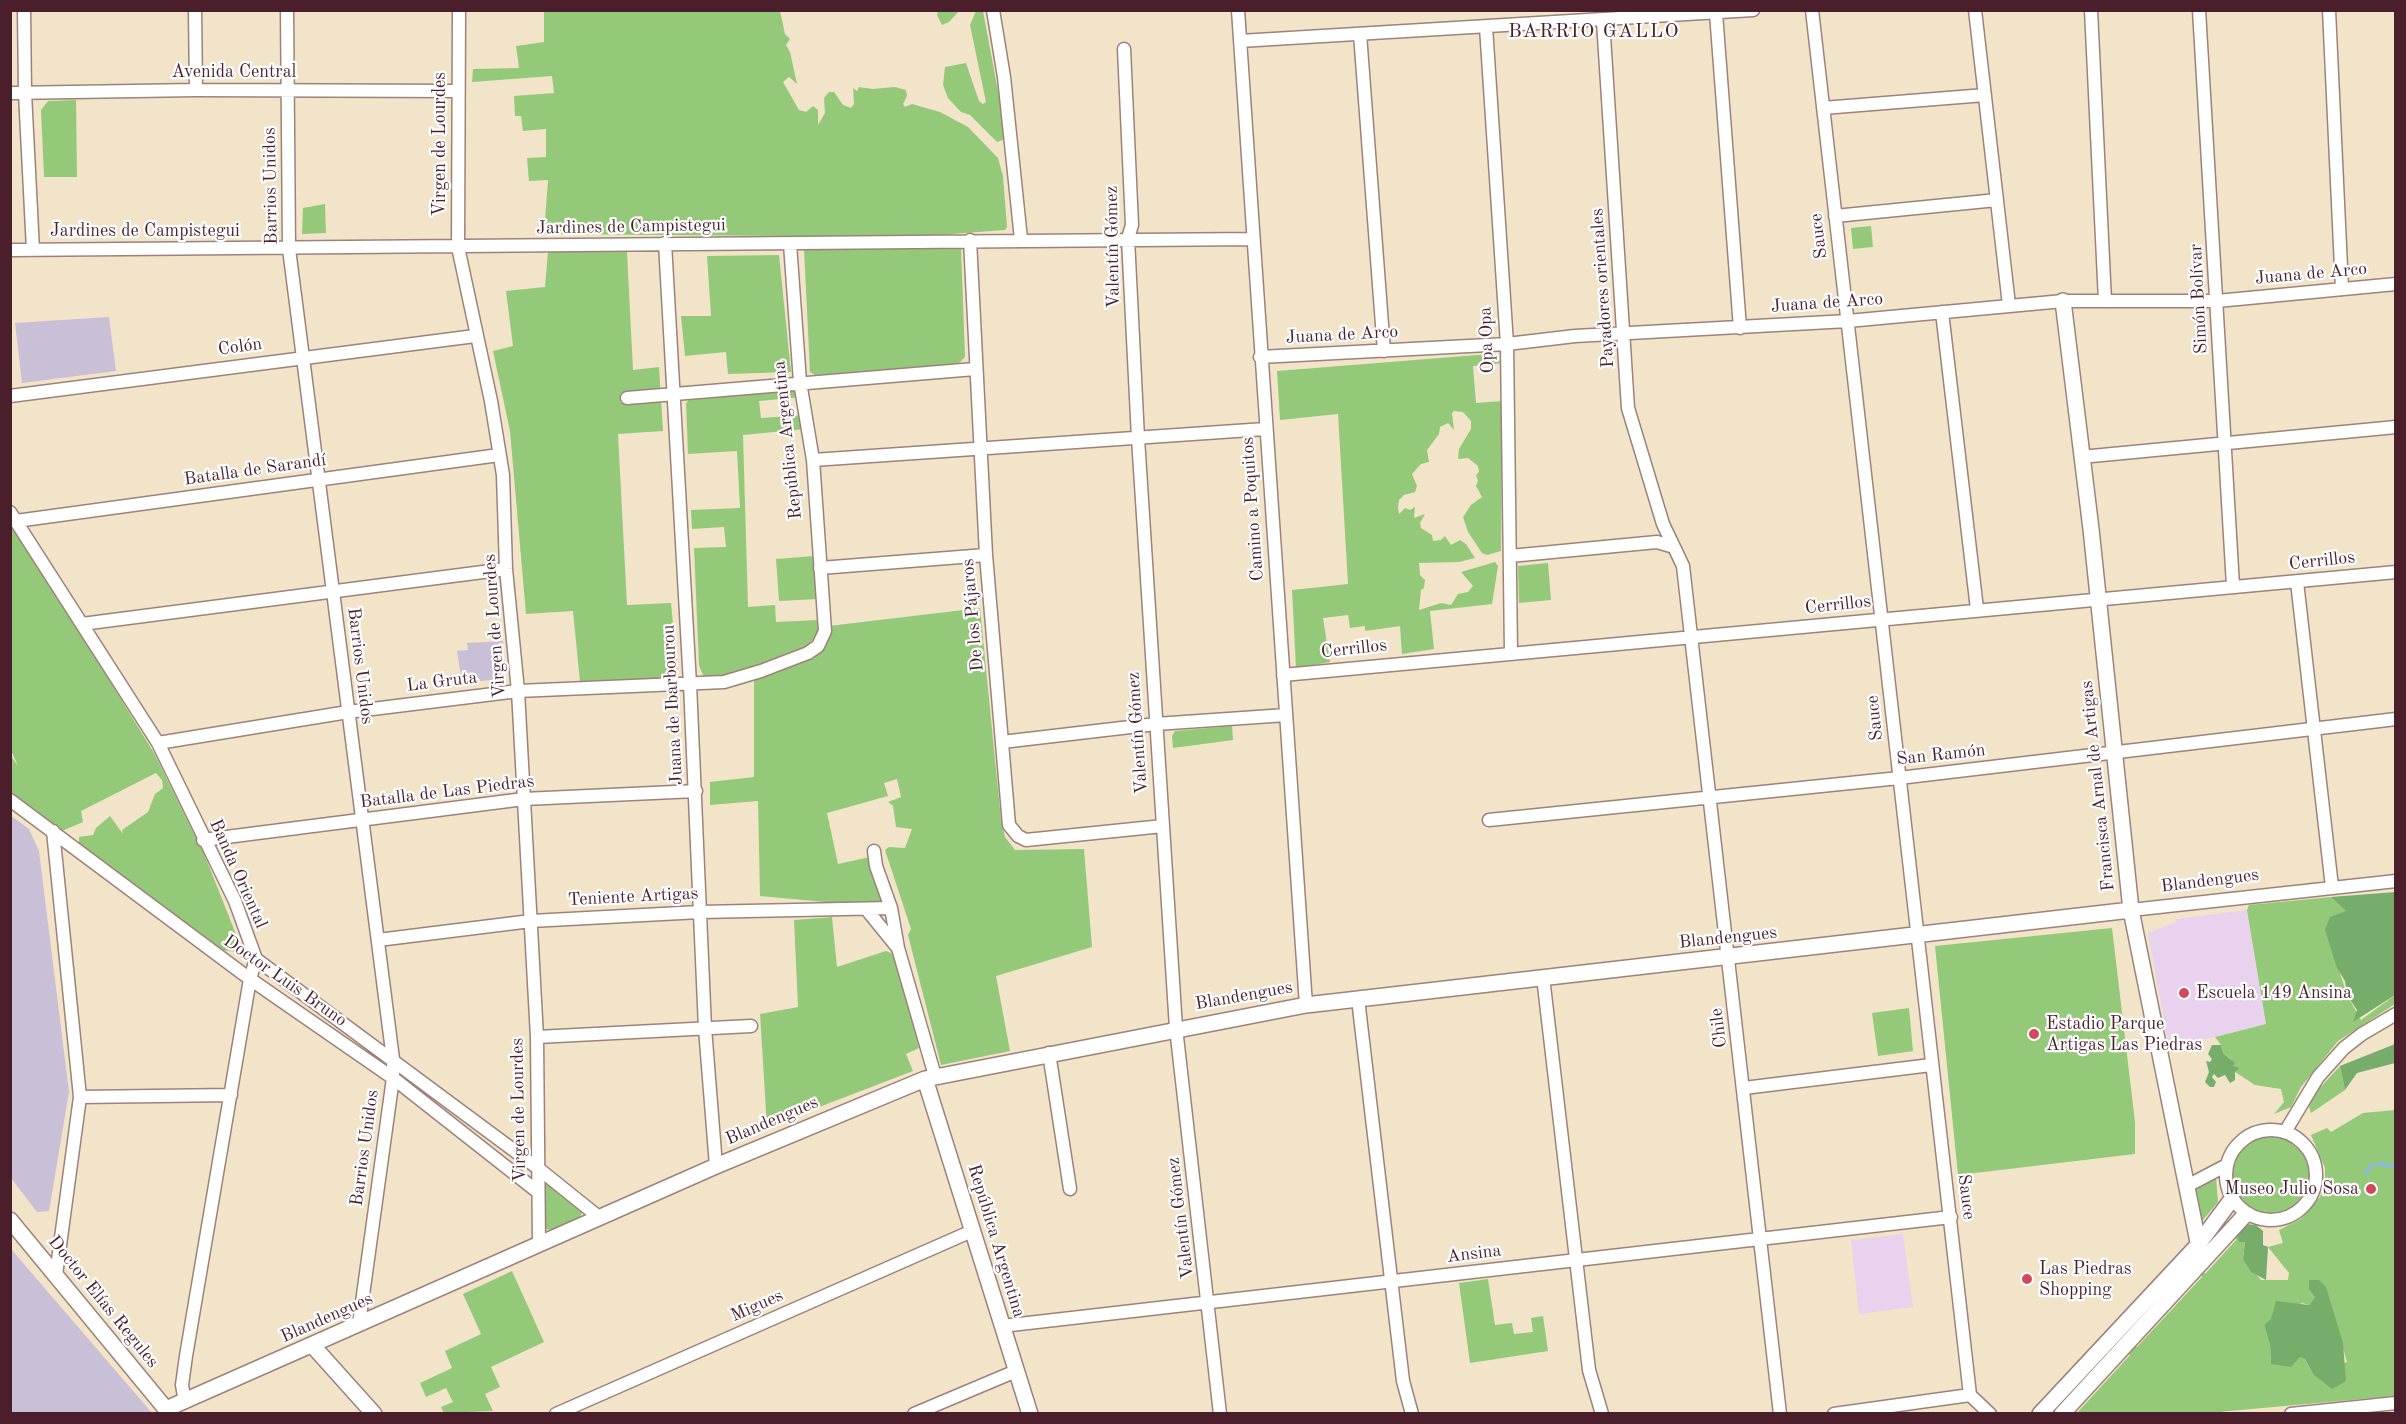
<!DOCTYPE html>
<meta charset="utf-8">
<style>
body{margin:0}
#map{position:relative;width:2406px;height:1424px;overflow:hidden;background:#f1e4c9;font-family:"Old Standard TT",serif}
canvas{display:block}
.frame{position:absolute;inset:0;border:12px solid #4a1f2b;pointer-events:none}
</style>
<div id="map">
<canvas width="2406" height="1424"></canvas>
<div class="frame"></div>
</div>
<script>
const c = document.querySelector('canvas').getContext('2d');
c.lineJoin = 'round';
function fill(path, color) { c.fillStyle = color; c.fill(path, 'evenodd'); }
const toPath = rows => new Path2D(rows.map(r => 'M' + r).join(''));
function strokePath(path, color, width, dash) { c.strokeStyle = color; c.lineWidth = width; c.lineCap = dash ? 'butt' : 'round'; c.setLineDash(dash || []); c.stroke(path); }
function drawText(font, color, halo, rows, align = 'center') {
  c.font = font + ' "Old Standard TT",serif'; c.lineWidth = 4.5; c.setLineDash([]); c.textBaseline = 'middle'; c.strokeStyle = halo; c.fillStyle = color; for (const [text, x, y, turn = 0] of rows) {
    c.save(); c.translate(x, y); c.rotate((+turn || 0) * Math.PI / 180); c.textAlign = isNaN(turn) ? turn : align; if (halo) c.strokeText(text, 0, 0); c.fillText(text, 0, 0); c.restore();
  }
}
const built = toPath([
 [2247,910,2266,1024,2169,1048,2148,933,2176,922,2176,919],
 [1903,1234,1913,1307,1859,1314,1851,1240]
]);
const industrial = toPath([
 [109,317,116,371,22,383,15,323],
 [503,641,505,673,500,679,462,683,457,651,468,650,467,643],
 [10,815,29,829,39,851,69,1092,49,1211,37,1212,11,1178],
 [11,1249,152,1413,11,1413]
]);
const green = toPath([
 [544,11,780,11,785,34,790,39,786,45,790,52,797,84,789,77,783,82,799,110,806,112,813,106,818,110,818,125,825,113,824,98,829,92,834,92,843,105,851,108,854,104,853,88,857,91,859,87,872,89,895,87,906,90,907,96,903,104,905,107,912,104,940,112,968,127,998,158,1003,176,1007,227,1005,230,912,237,544,234,548,180,529,181,527,158,546,157,546,129,523,131,521,116,515,116,514,96,554,93,552,76,472,82,473,69,519,68,516,46,544,42],
 [938,11,938,10,959,11,949,22,942,25,937,15],
 [976,11,983,11,1006,134,1005,139,1000,141,997,142,970,115,961,112,948,98,943,85,945,67,966,63,979,101,983,104,986,102,970,25],
 [76,100,77,177,44,177,41,110,48,101],
 [325,204,326,233,302,234,303,208],
 [1871,226,1873,247,1853,249,1851,228],
 [961,247,965,357,958,364,815,375,810,372,804,249],
 [548,252,627,252,633,370,659,367,663,431,618,434,627,605,671,603,678,675,650,679,580,682,573,611,526,614,510,431,493,351,513,346,506,291,545,287],
 [779,255,791,372,728,374,726,352,685,356,681,316,711,316,707,256],
 [1490,354,1502,363,1473,366,1476,403,1502,401,1501,551,1487,555,1482,553,1468,532,1463,517,1471,505,1482,497,1476,486,1478,481,1476,475,1479,472,1478,466,1468,458,1458,459,1459,449,1471,429,1471,421,1463,412,1454,411,1452,413,1454,430,1448,423,1440,427,1439,434,1427,450,1429,462,1421,464,1412,474,1417,486,1415,492,1404,495,1399,500,1398,507,1399,514,1405,508,1410,510,1415,507,1414,518,1425,514,1420,523,1421,528,1432,535,1433,541,1441,540,1445,536,1451,545,1460,540,1466,544,1475,558,1459,562,1419,563,1420,575,1425,580,1424,588,1421,590,1419,610,1441,603,1451,605,1458,594,1468,592,1473,586,1461,572,1495,562,1498,566,1492,604,1430,611,1434,649,1402,654,1400,626,1365,631,1365,626,1350,628,1348,615,1323,618,1330,662,1296,668,1292,590,1348,584,1338,414,1280,420,1277,371],
 [795,388,803,397,759,401,761,418,804,415,805,429,743,435,748,607,775,605,776,622,818,620,819,632,804,650,759,669,705,680,699,665,694,548,726,547,724,527,692,529,691,510,740,508,737,451,688,454,686,403,690,399],
 [10,519,154,753,205,856,241,947,239,952,222,950,177,920,79,845,79,837,93,835,96,828,110,816,123,834,122,830,148,812,155,794,163,788,162,780,156,773,81,811,83,822,62,831,11,792,11,756,18,766,10,748],
 [814,556,817,599,779,601,776,559],
 [1548,563,1551,600,1519,603,1518,566],
 [980,608,1001,820,1005,837,1015,850,1084,849,1092,947,996,976,1010,1051,941,1065,908,935,911,929,885,850,889,847,905,848,912,829,896,827,893,806,888,802,901,797,897,779,884,783,888,796,827,813,838,864,870,857,885,904,857,905,760,896,758,801,710,805,710,782,754,777,754,679,817,654,825,646,829,626],
 [1232,726,1233,740,1173,748,1172,736,1175,731],
 [2331,897,2347,911,2333,951,2347,995,2361,1020,2395,995,2395,1004,2338,1041,2301,1087,2291,1107,2274,1114,2284,1102,2281,1089,2255,1085,2235,1072,2231,1059,2223,1053,2221,1045,2215,1037,2266,1024,2247,910,2249,905],
 [832,917,837,967,886,951,896,955,919,1048,906,1054,913,1071,767,1127,760,1014,798,1007,794,920],
 [2112,928,2135,1122,2135,1154,1958,1175,1935,946],
 [1909,1008,1913,1051,1878,1056,1872,1013],
 [2340,1066,2345,1090,2311,1113,2309,1107,2315,1093],
 [2395,1110,2395,1396,2208,1413,2076,1414,2130,1355,2125,1348,2130,1343,2137,1347,2202,1277,2202,1267,2205,1274,2236,1240,2234,1233,2238,1228,2245,1241,2243,1259,2261,1280,2288,1280,2289,1273,2268,1247,2283,1243,2279,1230,2301,1219,2320,1197,2325,1183,2325,1168,2311,1135,2327,1128,2331,1132,2363,1113],
 [2315,1297,2328,1297,2347,1362,2313,1374,2305,1359,2300,1356,2271,1364,2270,1345,2264,1325,2302,1303,2309,1305],
 [2271,1135,2290,1139,2297,1144,2308,1157,2311,1173,2306,1190,2294,1207,2276,1216,2261,1217,2232,1191,2229,1174,2233,1161,2244,1147,2253,1140],
 [2216,1178,2218,1202,2202,1221,2195,1189],
 [548,1182,583,1211,579,1219,552,1230,546,1229,543,1185],
 [512,1271,544,1342,491,1367,500,1387,485,1394,493,1411,444,1413,441,1407,453,1402,446,1388,426,1397,420,1383,452,1368,445,1351,481,1334,463,1294],
 [1488,1279,1495,1325,1512,1323,1514,1334,1533,1332,1531,1318,1543,1316,1548,1351,1470,1363,1459,1283]
]);
const forest = toPath([
 [2395,892,2395,995,2353,1022,2357,1010,2347,995,2345,981,2337,968,2325,930,2330,917,2346,911,2331,897],
 [2395,1044,2395,1063,2357,1073,2345,1090,2340,1066],
 [2212,1045,2221,1045,2223,1053,2235,1063,2233,1066,2239,1068,2235,1072,2235,1080,2230,1083,2225,1075,2218,1078,2214,1074,2212,1077,2216,1082,2214,1087,2210,1087,2205,1082,2209,1072,2206,1061,2210,1062,2212,1059,2208,1054],
 [2245,1224,2256,1225,2263,1231,2263,1245,2268,1247,2266,1280,2251,1272,2243,1259,2245,1242,2239,1242,2237,1234],
 [2309,1280,2319,1280,2326,1287,2343,1343,2346,1381,2332,1389,2313,1374,2305,1359,2300,1357,2291,1367,2271,1364,2270,1345,2264,1325,2271,1319,2276,1301,2309,1305,2315,1297,2309,1289]
]);
const stream = toPath([
 [2377,1164,2394,1166],
 [2366,1173,2372,1164]
]);
const minor = toPath([
 [24,10,25,93,33,250],
 [195,10,196,90],
 [287,10,289,249,393,1059,393,1078,359,1324],
 [459,10,458,247,491,401,503,475,506,569,518,691,537,1037,539,1244],
 [993,10,1004,77,1021,239],
 [1238,10,1306,1005],
 [1812,10,1970,1395,1990,1414],
 [1975,10,2009,305],
 [2091,10,2105,301],
 [2199,10,2233,586],
 [2329,10,2342,289],
 [1716,13,1740,328],
 [1603,21,1628,408,1663,524,1674,547],
 [1486,27,1507,344,1511,653],
 [1360,34,1384,351],
 [1240,41,1753,10],
 [1124,49,1132,225,1128,238,1138,438,1176,1028,1220,1414],
 [10,93,196,90,458,91],
 [1823,108,1985,95],
 [1835,216,1997,200],
 [970,240,986,555,1009,825,1018,836,1026,840,1163,826],
 [665,243,690,684,705,1028,716,1166],
 [10,250,1252,239],
 [1942,312,1977,609],
 [1260,357,1507,344,1575,336,1848,321,2063,301,2217,301,2396,284],
 [10,396,475,336],
 [627,398,975,369],
 [2081,457,2396,427],
 [813,460,1265,429],
 [10,512,158,743,235,901,256,959,250,979,186,1356,182,1385,185,1402],
 [16,521,499,455],
 [1510,556,1657,542,1674,547,1683,566,1780,1414],
 [820,568,986,555],
 [2297,582,2332,887],
 [82,624,506,569],
 [1283,675,2396,572],
 [1002,742,1156,724,1286,715],
 [158,743,348,712,518,691,724,682,761,671,808,653,818,646,825,631,813,460,800,382,790,244],
 [10,800,250,979,393,1078,538,1192],
 [1489,820,1899,778,2396,719],
 [53,831,80,1097,56,1275],
 [203,840,524,799,696,791],
 [874,851,876,866,891,908,898,948,935,1076],
 [867,910,897,947],
 [2131,910,2396,881],
 [378,940,531,921,700,912,891,908],
 [256,959,539,1169,600,1218],
 [1543,977,1589,1370,1602,1414],
 [1358,999,1403,1381,1412,1414],
 [537,1037,751,1026],
 [1049,1053,1070,1189],
 [1744,1088,1931,1065],
 [80,1097,231,1095],
 '2226 1175a45 45 0 1 1 90 0a45 45 0 1 1-90 0Z',
 [2285,1132,2318,1077,2344,1048,2362,1034,2396,1014],
 [2187,1186,2227,1165],
 [1002,1326,1951,1217],
 [556,1414,972,1231],
 [914,1414,1016,1371],
 [1834,1414,1970,1395],
 [2291,1414,2396,1403]
]);
const tertiary = toPath([
 [2063,301,2091,529,2131,910,2202,1262],
 [925,1079,1030,1414],
 [10,1220,170,1414],
 [313,1346,374,1414],
 [166,1409,716,1166,925,1079,1306,1005,2131,910],
 [2040,1414,2197,1246,2232,1199],
 [2062,1414,2246,1214]
]);
const markers = [
 [2184,993,6,"#d1495b"],
 [2034,1034,6,"#d1495b"],
 [2371,1189,6,"#d1495b"],
 [2027,1279,6,"#d1495b"]
];
const streetNames = [
 ["Avenida Central",234,72],
 ["Virgen de Lourdes",440,144,-90],
 ["Barrios Unidos",271,186,-91],
 ["Jardines de Campistegui",631,227,-1],
 ["Jardines de Campistegui",145,231],
 ["Sauce",1819,236,-97],
 ["Valentín Gómez",1113,247,-91],
 ["Juana de Arco",2311,274,-5],
 ["Payadores orientales",1603,288,-94],
 ["Simón Bolívar",2199,299,-93],
 ["Juana de Arco",1827,303,-4],
 ["Juana de Arco",1342,335,-3],
 ["Opa Opa",1487,340,-92],
 ["Colón",240,347,-8],
 ["República Argentina",788,440,-96],
 ["Batalla de Sarandí",255,470,-8],
 ["Camino a Poquitos",1253,509,-94],
 ["Cerrillos",2322,561,-6],
 ["Cerrillos",1838,605,-6],
 ["De los Pájaros",973,615,-95],
 ["Virgen de Lourdes",495,626,-94],
 ["Cerrillos",1354,649,-6],
 ["Barrios Unidos",360,666,83],
 ["La Gruta",442,682,-7],
 ["Juana de Ibarbourou",673,705,-93],
 ["Sauce",1875,718,-96],
 ["Valentín Gómez",1138,733,-94],
 ["San Ramón",1941,755,-6],
 ["Francisca Arnal de Artigas",2098,786,-96],
 ["Batalla de Las Piedras",447,792,-7],
 ["Banda Oriental",238,874,66],
 ["Blandengues",2210,881,-7],
 ["Teniente Artigas",633,897,-3],
 ["Blandengues",1728,938,-6],
 ["Doctor Luis Bruno",285,981,35],
 ["Blandengues",1244,996,-10],
 ["Chile",1719,1028,-97],
 ["Virgen de Lourdes",519,1110,-91],
 ["Blandengues",772,1121,-23],
 ["Barrios Unidos",365,1148,-82],
 ["Sauce",1966,1197,83],
 ["Valentín Gómez",1181,1218,-97],
 ["República Argentina",996,1241,73],
 ["Ansina",1474,1254,-7],
 ["Doctor Elías Regules",103,1302,51],
 ["Migues",757,1306,-24],
 ["Blandengues",327,1318,-24]
];
const poiNames = [
 ["Escuela 149 Ansina",2196,993],
 ["Estadio Parque",2046,1024],
 ["Artigas Las Piedras",2046,1045],
 ["Museo Julio Sosa",2359,1189,"right"],
 ["Las Piedras",2039,1269],
 ["Shopping",2039,1290]
];
const neighbourhoodNames = [
 ["BARRIO GALLO",1594,32]
];
fill(built, '#e8d2ee');
fill(industrial, '#c9bfd7');
fill(green, '#94c97a');
fill(forest, '#77ad6a');
strokePath(stream, '#88b8f3', 3);
strokePath(minor, '#9e827a', 15);
strokePath(tertiary, '#9e827a', 18);
strokePath(minor, '#fff', 12);
strokePath(tertiary, '#fff', 15);
for (const [x, y, r, color] of markers) { const dot = new Path2D(); dot.arc(x, y, r, 0, 2 * Math.PI); c.fillStyle = color; c.fill(dot); strokePath(dot, '#fff', 2); }
drawText('18px', '#4a1f2b', '#fff', streetNames);
drawText('18px', '#4a1f2b', '#fff', poiNames, 'left');
c.letterSpacing = '1.5px';
drawText('20px', '#4a1f2b', '#fff', neighbourhoodNames);
c.letterSpacing = '0px';
</script>
